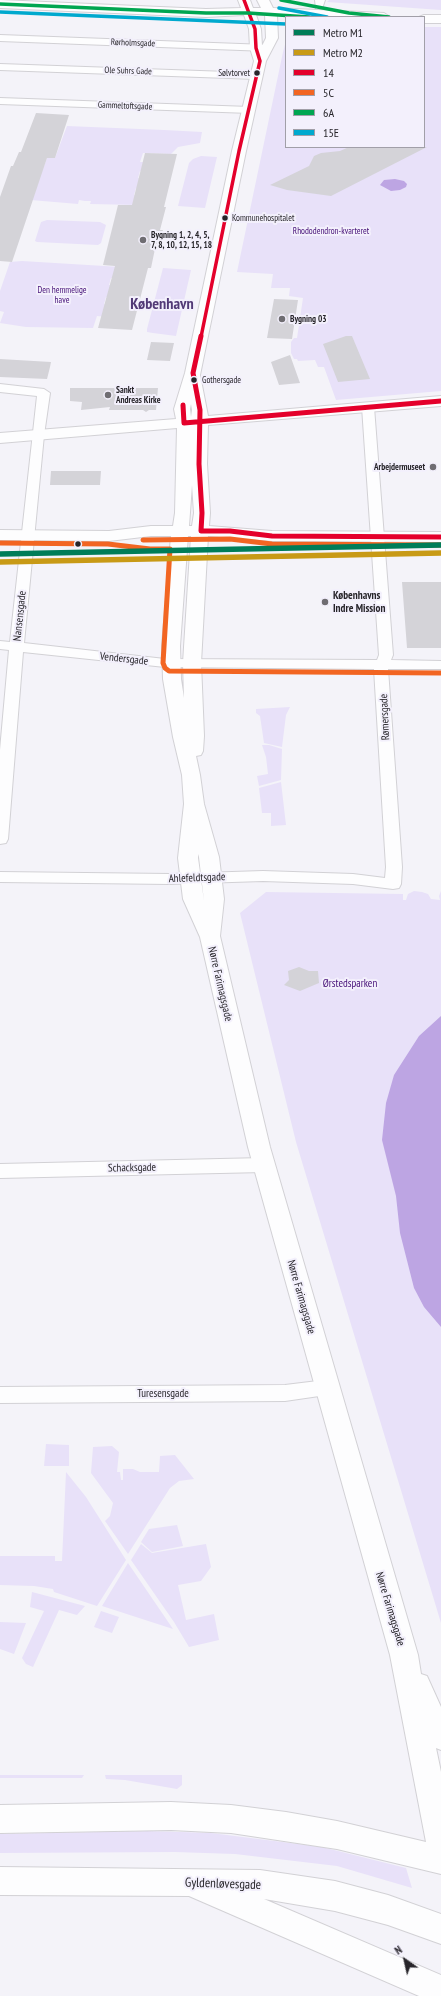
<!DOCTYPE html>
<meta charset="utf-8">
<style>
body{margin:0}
#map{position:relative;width:441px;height:1996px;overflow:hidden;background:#f4f3f9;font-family:"PT Sans Narrow",sans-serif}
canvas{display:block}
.legend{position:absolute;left:285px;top:16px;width:140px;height:132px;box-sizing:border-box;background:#f3f0fc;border:1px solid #a19fa8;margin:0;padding:5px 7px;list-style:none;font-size:12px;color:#27252a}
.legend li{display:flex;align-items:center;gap:8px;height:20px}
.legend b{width:20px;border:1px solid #a19fa8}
.north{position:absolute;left:385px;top:1940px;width:40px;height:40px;-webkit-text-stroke:3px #f3f0fc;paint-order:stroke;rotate:326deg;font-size:11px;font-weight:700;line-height:16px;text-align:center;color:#27252a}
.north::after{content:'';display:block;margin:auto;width:14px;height:18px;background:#27252a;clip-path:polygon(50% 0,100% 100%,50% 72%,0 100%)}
</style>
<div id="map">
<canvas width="441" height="1996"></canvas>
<ul class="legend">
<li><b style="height:5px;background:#007d58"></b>Metro M1</li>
<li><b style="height:5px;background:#c89a16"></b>Metro M2</li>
<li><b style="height:5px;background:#e4002b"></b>14</li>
<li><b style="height:5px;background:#f26522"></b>5C</li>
<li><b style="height:5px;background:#00a651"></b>6A</li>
<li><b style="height:5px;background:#00a9ce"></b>15E</li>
</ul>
<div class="north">N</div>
</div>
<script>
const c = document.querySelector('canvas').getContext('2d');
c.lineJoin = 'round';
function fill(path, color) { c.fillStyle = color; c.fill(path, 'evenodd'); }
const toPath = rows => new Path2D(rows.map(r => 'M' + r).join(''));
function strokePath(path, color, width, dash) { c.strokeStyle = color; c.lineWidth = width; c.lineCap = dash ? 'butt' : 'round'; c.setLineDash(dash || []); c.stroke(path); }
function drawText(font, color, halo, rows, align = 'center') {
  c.font = font + ' "PT Sans Narrow",sans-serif'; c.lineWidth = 4; c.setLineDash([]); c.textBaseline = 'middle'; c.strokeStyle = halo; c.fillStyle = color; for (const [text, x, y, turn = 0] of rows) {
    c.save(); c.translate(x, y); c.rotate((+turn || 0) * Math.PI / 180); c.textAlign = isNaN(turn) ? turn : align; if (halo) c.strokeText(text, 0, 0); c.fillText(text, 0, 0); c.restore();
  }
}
const green = toPath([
 [329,0,441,0,441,10,327,2],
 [424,27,441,27,441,391,336,400,324,367,318,367,315,360,298,361,297,359,294,359,291,353,291,342,294,338,297,338,303,298,289,296,290,288,271,288,273,274,237,272,283,52,286,41,286,147,424,147],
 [67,126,164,130,202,132,200,143,178,147,171,154,143,153,140,162,149,162,147,172,140,171,138,178,145,179,143,188,136,188,134,195,140,195,138,205,90,204,91,201,85,201,79,200,78,204,31,200,47,158,55,158],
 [201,156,217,157,205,208,178,206,189,163,193,159],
 [47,220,100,222,106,225,101,243,98,245,37,242,35,241,41,222],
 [22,261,121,267,118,278,111,278,109,285,116,285,113,297,106,297,104,304,111,305,108,317,97,316,93,328,26,327,0,323,4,312,0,311,0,291,10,262],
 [163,268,191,270,176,336,153,333,147,332,147,329],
 [290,707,286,715,282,747,264,743,260,716,256,713,256,709],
 [262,745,269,745,282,749,281,780,259,786,257,776,268,774,266,757],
 [281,782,286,825,271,826,271,813,262,813,259,788],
 [414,891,422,892,428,894,431,899,440,900,439,896,441,891,441,1623,296,1142,240,913,266,892,403,894,403,900,406,900,408,894],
 [46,1444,69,1445,69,1466,44,1466],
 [112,1446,119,1452,117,1472,120,1472,121,1480,123,1480,123,1469,133,1469,140,1472,159,1472,160,1456,175,1455,194,1479,179,1481,170,1488,128,1554,105,1521,110,1516,113,1503,91,1473,93,1447],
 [66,1472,86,1497,126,1560,97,1606,54,1592,53,1589,34,1586,0,1585,0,1556,55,1556,55,1561,62,1561],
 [177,1525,183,1546,152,1552,141,1542,149,1529],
 [141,1544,152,1553,206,1544,211,1567,201,1581,178,1585,186,1620,214,1614,219,1640,189,1647,174,1622,131,1560],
 [128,1563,173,1629,102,1606],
 [32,1592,85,1606,77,1615,59,1610,33,1667,26,1664,22,1658,44,1611,30,1607],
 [101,1611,119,1617,112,1633,94,1627],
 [0,1622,26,1623,14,1654,0,1649],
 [0,1775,84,1775,82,1778,0,1778],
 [105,1775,182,1775,182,1785,177,1789,125,1780,106,1779],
 [148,1831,211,1833,322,1847,406,1868,412,1888,337,1866,235,1854,175,1852,0,1853,0,1834]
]);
const water = toPath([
 [395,179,404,181,407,184,406,187,400,190,391,191,380,185,384,180],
 [441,1016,441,1327,424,1307,414,1288,400,1233,396,1196,382,1140,386,1103,394,1075,419,1036]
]);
const building = toPath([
 [36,113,69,115,55,158,47,158,12,262,0,261,0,197,11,166,13,166,19,152,21,152],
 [349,147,427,147,331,196,287,190,270,185,309,166,314,156,321,153,340,151],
 [145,153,177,154,164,207,166,207,160,230,163,230,159,244,156,244,151,268,148,268,132,330,98,328,115,266,103,265,118,205,132,205],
 [274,299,298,300,292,339,267,338],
 [346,336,352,336,370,379,338,382,323,344],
 [151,342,174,343,170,361,147,360],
 [290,355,300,383,279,385,271,362],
 [0,359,51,362,50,367,47,379,0,377],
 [70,388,158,388,156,410,149,410,146,412,143,410,109,410,110,407,81,410,82,402,70,401],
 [51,471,101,471,100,485,50,485],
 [402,582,441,582,441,648,407,648],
 [299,967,309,971,318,971,319,983,300,991,284,985,289,980,288,971]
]);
const minor = toPath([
 [315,0,325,0,322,9,316,9,315,0],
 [0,35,267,45,272,48,267,51,0,41,0,35],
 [0,64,257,73,262,76,257,79,0,70,0,64],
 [0,98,250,107,255,110,250,113,0,104,0,98],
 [0,384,44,389,50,393,44,435,24,643,165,659,377,660,379,655,362,407,368,403,372,404,374,407,393,655,391,660,441,661,441,669,388,669,402,867,401,884,399,888,393,889,353,884,263,881,170,884,0,882,0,872,170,874,263,871,353,874,385,878,386,867,374,669,165,667,23,652,8,839,6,843,0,844,0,750,9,650,0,649,0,641,10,642,37,396,0,392,0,384],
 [264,1158,270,1160,273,1165,270,1170,264,1172,0,1178,0,1164,264,1158],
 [326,1380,333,1382,336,1388,333,1394,285,1401,0,1403,0,1387,285,1385,326,1380]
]);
const tertiary = toPath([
 [0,0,206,9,241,8,238,0,250,0,253,8,261,8,257,0,269,0,273,8,384,13,390,17,277,15,278,38,266,61,246,151,200,375,208,416,441,396,441,406,208,425,207,464,210,513,209,526,272,531,441,532,441,542,272,541,208,536,201,663,204,736,203,751,201,755,196,756,200,775,204,804,219,857,224,899,220,936,270,1147,418,1655,421,1674,427,1676,441,1707,441,1750,436,1748,441,1772,441,1874,337,1849,231,1833,171,1830,0,1833,0,1805,171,1802,231,1805,286,1812,337,1821,426,1842,390,1655,248,1147,200,937,183,899,178,858,184,804,182,775,173,737,163,679,162,646,171,536,151,536,109,541,0,540,0,530,109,531,151,526,173,526,175,513,177,428,0,443,0,433,176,419,174,409,185,373,232,151,254,61,250,48,249,29,244,15,206,17,0,8,0,0],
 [256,15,265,15,266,38,262,46,261,29,256,15],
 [191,404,192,410,191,417,190,409,191,404],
 [192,485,194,513,192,526,189,526,192,485],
 [188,536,191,536,183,663,184,698,181,679,180,646,188,536],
 [198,854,199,857,204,901,198,858,198,854],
 [424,15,441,15,441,23,424,23,424,17,419,17,424,15],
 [0,1867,260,1870,335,1881,388,1895,441,1914,441,1944,388,1925,335,1911,264,1899,441,1975,441,1996,419,1996,189,1896,0,1895,0,1867]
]);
const bus1Far1 = toPath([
 [201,337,239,151,260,61,256,48,255,29,244,0]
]);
const bus1 = toPath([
 [201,336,193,373,200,410,199,464,202,513,201,531,230,531,272,536,441,537],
 [183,405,184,423,441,401]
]);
const bus2 = toPath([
 [143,540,230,539,272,544,441,545],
 [0,543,108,544,150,549,170,549,163,663,165,668,169,671,441,673]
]);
const bus3 = toPath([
 [281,0,349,13,389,17],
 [0,4,206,13,248,13,309,17]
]);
const bus4 = toPath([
 [279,8,327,17],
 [0,12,286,24]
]);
const metro1 = toPath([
 [0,554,441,545]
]);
const metro2 = toPath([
 [0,562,441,553]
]);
const markers = [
 [257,73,3.5,"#27252a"],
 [225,218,3.5,"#27252a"],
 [143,240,4,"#6f6d72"],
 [282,319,4,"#6f6d72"],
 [194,380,3.5,"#27252a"],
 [108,395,4,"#6f6d72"],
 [433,467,4,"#6f6d72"],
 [78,544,3.5,"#27252a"],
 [325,602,4,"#6f6d72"]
];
const farStreetnames = [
 ["Rørholmsgade",133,43,2],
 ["Ole Suhrs Gade",128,71,2],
 ["Gammeltoftsgade",125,106,2]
];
const farBusnames = [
 ["Sølvtorvet",250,73,"right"],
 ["Kommunehospitalet",232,218],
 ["Gothersgade",202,380]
];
const farParknames = [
 ["Rhododendron-kvarteret",331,231],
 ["Den hemmelige",62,290],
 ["have",62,300]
];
const farPoinames = [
 ["Bygning 1, 2, 4, 5,",151,235],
 ["7, 8, 10, 12, 15, 18",151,245],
 ["Bygning 03",290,319],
 ["Sankt",116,390],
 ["Andreas Kirke",116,400],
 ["Arbejdermuseet",425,467,"right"]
];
const poiNames = [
 ["Københavns",333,596],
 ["Indre Mission",333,609]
];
const streetNames = [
 ["Nansensgade",20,616,-84],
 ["Vendersgade",124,659,6],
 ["Rømersgade",385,717,-93],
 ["Ahlefeldtsgade",197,878,-2],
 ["Nørre Farimagsgade",220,984,77],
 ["Schacksgade",132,1168,-1],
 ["Nørre Farimagsgade",301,1297,74],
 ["Turesensgade",163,1394],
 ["Nørre Farimagsgade",390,1609,73]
];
const parkNames = [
 ["Ørstedsparken",350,984]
];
const nearStreetnames = [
 ["Gyldenløvesgade",223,1884,2]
];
const farTownnames = [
 ["København",162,304]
];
fill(green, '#e8e1f9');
fill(water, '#bda5e3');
fill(building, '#d4d3d8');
strokePath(minor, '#d2d1d5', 2);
strokePath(tertiary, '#d2d1d5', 2);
fill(minor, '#fdfdfe');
fill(tertiary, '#fdfdfe');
strokePath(bus1Far1, '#e4002b', 3.5);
strokePath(bus1, '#e4002b', 5);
strokePath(bus2, '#f26522', 5);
strokePath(bus3, '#00a651', 3.5);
strokePath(bus4, '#00a9ce', 3.5);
strokePath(metro1, '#007d58', 5.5);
strokePath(metro2, '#c89a16', 5.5);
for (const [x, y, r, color] of markers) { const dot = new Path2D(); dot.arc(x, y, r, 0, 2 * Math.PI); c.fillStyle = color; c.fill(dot); strokePath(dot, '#f3f0fc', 1.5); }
drawText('9px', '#27252a', '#f3f0fc', farStreetnames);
drawText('9px', '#27252a', '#f3f0fc', farBusnames, 'left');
drawText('9px', '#450f77', '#f3f0fc', farParknames);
drawText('bold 9px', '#27252a', '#f3f0fc', farPoinames, 'left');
drawText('bold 11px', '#27252a', '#f3f0fc', poiNames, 'left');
drawText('11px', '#27252a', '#f3f0fc', streetNames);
drawText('11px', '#450f77', '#f3f0fc', parkNames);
drawText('13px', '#27252a', '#f3f0fc', nearStreetnames);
drawText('bold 16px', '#523a76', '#f3f0fc', farTownnames);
</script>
